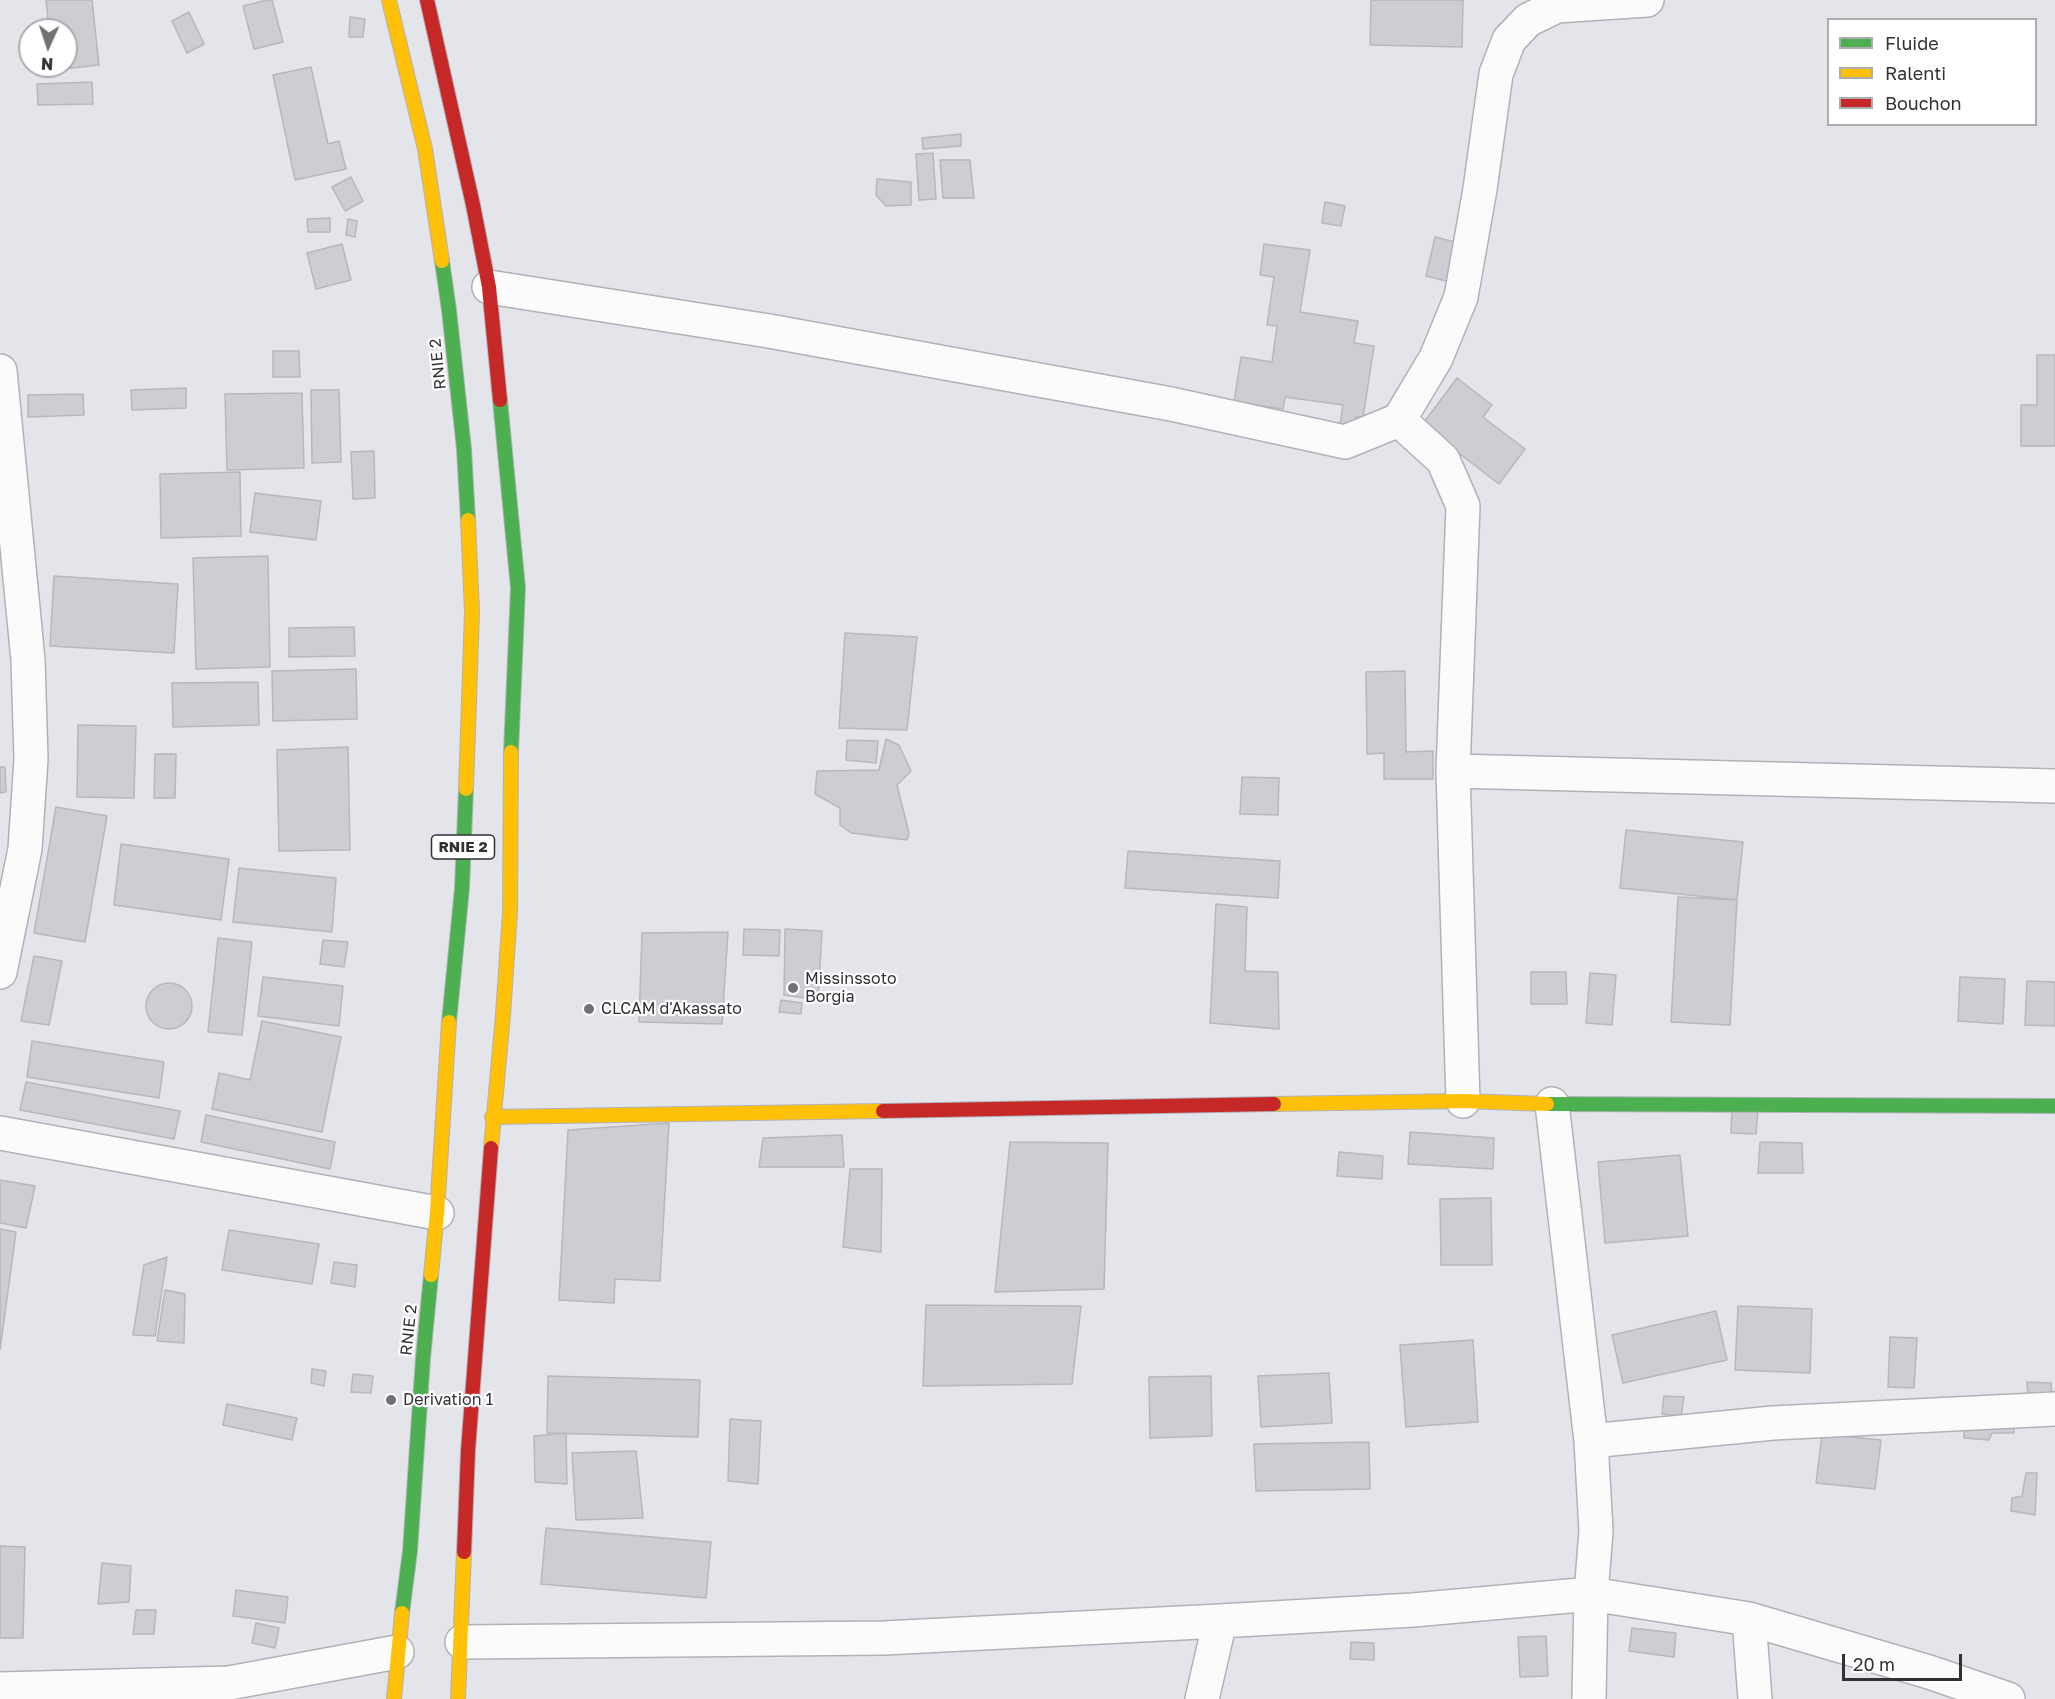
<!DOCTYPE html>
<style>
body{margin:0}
#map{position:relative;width:2055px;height:1699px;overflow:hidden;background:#e4e5eb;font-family:"Golos Text",sans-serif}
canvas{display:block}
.legend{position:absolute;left:1827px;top:18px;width:210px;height:108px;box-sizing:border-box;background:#fff;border:2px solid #adadaf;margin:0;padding:8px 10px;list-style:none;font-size:18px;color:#313136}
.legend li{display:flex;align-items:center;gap:12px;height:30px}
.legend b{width:30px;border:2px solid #adadaf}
.north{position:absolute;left:18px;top:18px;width:60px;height:60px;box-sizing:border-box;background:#fff;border:2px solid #adadaf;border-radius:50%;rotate:183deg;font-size:16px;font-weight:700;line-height:24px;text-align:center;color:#313136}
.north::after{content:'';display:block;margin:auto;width:21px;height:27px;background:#707075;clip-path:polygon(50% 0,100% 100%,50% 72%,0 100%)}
.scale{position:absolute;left:1842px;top:1654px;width:120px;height:27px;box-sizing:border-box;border:3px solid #313136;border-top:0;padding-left:8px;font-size:18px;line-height:21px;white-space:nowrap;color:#313136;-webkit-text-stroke:4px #fff;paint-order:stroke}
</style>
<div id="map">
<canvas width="2055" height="1699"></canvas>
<ul class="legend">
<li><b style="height:8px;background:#4caf50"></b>Fluide</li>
<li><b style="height:8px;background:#ffc107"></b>Ralenti</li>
<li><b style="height:8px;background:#c62828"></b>Bouchon</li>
</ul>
<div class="north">N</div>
<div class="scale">20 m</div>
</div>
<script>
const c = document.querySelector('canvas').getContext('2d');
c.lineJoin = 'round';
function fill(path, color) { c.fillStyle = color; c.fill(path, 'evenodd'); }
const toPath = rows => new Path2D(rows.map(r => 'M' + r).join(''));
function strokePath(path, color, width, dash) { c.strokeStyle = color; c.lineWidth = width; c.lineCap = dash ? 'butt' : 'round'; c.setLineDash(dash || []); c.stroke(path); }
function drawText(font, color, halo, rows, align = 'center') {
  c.font = font + ' "Golos Text",sans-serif'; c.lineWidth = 4.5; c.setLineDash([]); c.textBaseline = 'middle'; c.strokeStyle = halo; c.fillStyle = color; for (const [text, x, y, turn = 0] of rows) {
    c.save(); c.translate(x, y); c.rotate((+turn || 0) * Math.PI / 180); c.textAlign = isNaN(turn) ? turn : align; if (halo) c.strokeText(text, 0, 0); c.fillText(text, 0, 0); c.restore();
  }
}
const building = toPath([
 [46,0,92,0,99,65,54,70,54,66,66,66,66,30,49,30,46,0],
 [267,0,272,0,283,42,254,49,243,6,267,0],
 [1371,0,1463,0,1462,47,1370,45,1371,0],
 [189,12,204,44,187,53,172,21,189,12],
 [350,17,365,19,363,37,349,37,350,17],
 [311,67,328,144,339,141,346,169,295,180,273,75,311,67],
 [92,82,93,104,38,105,37,84,92,82],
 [961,134,961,146,923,149,922,138,961,134],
 [933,153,936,199,919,200,916,154,933,153],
 [940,160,970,160,974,198,943,198,940,160],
 [351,177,363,201,345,211,332,187,351,177],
 [877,179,911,182,911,205,886,206,876,195,877,179],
 [1325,202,1345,206,1341,226,1322,223,1325,202],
 [330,218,330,232,308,232,307,219,330,218],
 [348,219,357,221,355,237,346,235,348,219],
 [1435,237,1459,243,1450,282,1426,276,1435,237],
 [342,244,351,280,316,289,307,253,342,244],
 [1264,244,1310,250,1300,312,1358,321,1354,343,1374,346,1363,418,1356,417,1353,432,1339,430,1343,405,1285,397,1283,409,1234,402,1241,357,1272,362,1277,326,1267,325,1274,277,1260,275,1264,244],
 [273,351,299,351,300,377,273,377,273,351],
 [2037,355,2055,355,2055,446,2021,446,2021,405,2037,405,2037,355],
 [1457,378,1492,405,1483,417,1525,449,1499,484,1422,425,1457,378],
 [186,388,186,408,132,410,131,390,186,388],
 [311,390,339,390,341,462,312,463,311,390],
 [302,393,304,468,227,470,225,394,302,393],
 [83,394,84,415,28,417,28,395,83,394],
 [374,451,375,498,353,499,351,452,374,451],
 [240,472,241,536,161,538,160,474,240,472],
 [255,493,321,501,316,540,250,532,255,493],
 [268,556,270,667,196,669,193,558,268,556],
 [54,576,178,584,174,653,50,646,54,576],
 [354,627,355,656,289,657,289,628,354,627],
 [845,633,917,637,907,730,839,728,845,633],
 [356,669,357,719,273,721,272,671,356,669],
 [1405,671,1406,752,1433,751,1433,779,1384,779,1384,753,1367,754,1366,672,1405,671],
 [258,682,259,725,173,727,172,683,258,682],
 [78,725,136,726,134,798,77,797,78,725],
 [886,739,899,745,911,771,897,785,909,833,907,840,851,833,840,825,840,808,815,794,817,771,879,770,886,739],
 [847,740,878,741,876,763,846,760,847,740],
 [348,747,350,850,279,851,277,750,348,747],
 [155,754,176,754,175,798,154,798,155,754],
 [0,767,5,767,6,792,0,793,0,767],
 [1242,777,1279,778,1278,815,1240,814,1242,777],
 [56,807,107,816,85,942,34,933,56,807],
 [1626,830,1743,842,1737,900,1620,888,1626,830],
 [121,844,229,859,221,920,114,905,121,844],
 [1128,851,1280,861,1278,898,1125,888,1128,851],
 [239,868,336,878,332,932,233,922,239,868],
 [1678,897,1737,900,1730,1025,1671,1022,1678,897],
 [1216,904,1247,907,1245,971,1278,972,1279,1029,1210,1023,1216,904],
 [744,929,780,930,779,956,743,955,744,929],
 [785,929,822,931,818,1000,784,995,785,929],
 [728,932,722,1024,639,1022,642,933,728,932],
 [218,938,252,942,242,1035,208,1032,218,938],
 [323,940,348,942,344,967,320,964,323,940],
 [34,956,62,961,49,1025,21,1021,34,956],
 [1531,972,1566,972,1567,1004,1531,1004,1531,972],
 [1590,973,1616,975,1612,1025,1586,1023,1590,973],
 [263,977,343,986,339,1026,258,1016,263,977],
 [1960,977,2005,979,2003,1024,1958,1021,1960,977],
 [2027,981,2055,982,2055,1026,2025,1025,2027,981],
 '146 1006a23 23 0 1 1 46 0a23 23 0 1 1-46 0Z',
 [781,1000,802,1003,801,1014,779,1012,781,1000],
 [262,1021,341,1037,322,1132,212,1109,219,1073,250,1080,262,1021],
 [32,1041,164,1062,159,1098,27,1077,32,1041],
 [26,1082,180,1111,174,1139,20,1110,26,1082],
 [1732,1108,1758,1109,1756,1134,1731,1133,1732,1108],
 [206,1115,335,1142,330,1169,201,1142,206,1115],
 [669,1123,660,1281,615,1279,614,1303,559,1300,568,1130,669,1123],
 [1410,1132,1494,1138,1493,1169,1408,1164,1410,1132],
 [842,1135,844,1167,759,1167,763,1138,842,1135],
 [1010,1142,1108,1143,1104,1289,995,1292,1010,1142],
 [1760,1142,1802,1143,1803,1173,1758,1173,1760,1142],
 [1339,1152,1383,1156,1382,1179,1337,1176,1339,1152],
 [1680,1155,1688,1236,1605,1243,1598,1162,1680,1155],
 [850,1169,882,1169,881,1252,843,1247,850,1169],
 [0,1180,35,1186,26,1228,0,1223,0,1180],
 [1491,1198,1492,1265,1441,1265,1440,1199,1491,1198],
 [0,1229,16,1232,0,1350,0,1229],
 [229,1230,319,1244,312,1284,222,1270,229,1230],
 [167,1257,155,1336,133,1335,144,1265,167,1257],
 [334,1262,357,1265,355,1287,331,1283,334,1262],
 [165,1290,185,1294,184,1343,157,1341,165,1290],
 [926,1305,1081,1306,1072,1384,923,1386,926,1305],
 [1738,1306,1812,1309,1810,1373,1735,1370,1738,1306],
 [1716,1311,1727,1360,1623,1383,1612,1335,1716,1311],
 [1890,1337,1917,1338,1914,1388,1888,1387,1890,1337],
 [1473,1340,1478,1422,1406,1427,1400,1345,1473,1340],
 [312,1369,326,1371,324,1386,311,1383,312,1369],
 [1329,1373,1332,1423,1261,1427,1258,1376,1329,1373],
 [353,1374,373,1376,371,1393,351,1392,353,1374],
 [548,1376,700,1380,698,1437,547,1433,548,1376],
 [1211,1376,1212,1436,1150,1438,1149,1377,1211,1376],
 [2027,1382,2051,1383,2052,1397,2028,1395,2027,1382],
 [1664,1396,1684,1397,1681,1416,1662,1414,1664,1396],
 [227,1404,297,1418,292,1440,223,1425,227,1404],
 [730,1419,761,1421,758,1484,728,1481,730,1419],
 [2014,1421,2014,1433,1992,1433,1989,1440,1964,1438,1964,1428,2014,1421],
 [566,1433,567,1484,535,1482,534,1436,566,1433],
 [1822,1434,1881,1440,1875,1489,1816,1483,1822,1434],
 [1369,1442,1370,1489,1256,1491,1254,1444,1369,1442],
 [636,1451,643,1518,576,1520,572,1453,636,1451],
 [2026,1473,2037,1473,2035,1515,2011,1511,2012,1498,2022,1496,2026,1473],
 [546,1528,711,1542,706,1598,541,1584,546,1528],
 [0,1546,25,1547,23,1638,0,1638,0,1546],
 [102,1563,131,1566,129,1602,98,1604,102,1563],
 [236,1590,288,1597,285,1623,233,1616,236,1590],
 [136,1610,156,1610,154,1634,133,1634,136,1610],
 [256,1623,279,1628,275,1648,252,1643,256,1623],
 [1632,1628,1676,1633,1674,1657,1629,1651,1632,1628],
 [1546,1636,1548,1676,1520,1677,1518,1637,1546,1636],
 [1351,1642,1374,1643,1374,1660,1350,1659,1351,1642]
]);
const street = toPath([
 [489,287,769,331,1171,404,1345,442,1399,420,1436,358,1461,297,1480,189,1496,74,1509,40,1528,20,1557,6,1647,0],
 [0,371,28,660,31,759,25,849,0,972],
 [1399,420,1443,460,1463,506,1453,771,1463,1101],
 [1453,771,2055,786],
 [1552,1104,1591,1441,1596,1531,1591,1594,1589,1699],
 [0,1133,437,1213],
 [1591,1441,1773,1423,2055,1409],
 [1749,1619,1755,1699],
 [462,1642,884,1638,1220,1621,1413,1610,1591,1594,1749,1619,1929,1672,2008,1699],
 [0,1689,229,1683,397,1652],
 [1202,1699,1220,1621]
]);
const fast = toPath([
 [442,261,449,310,464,449,468,520],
 [500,400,518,588,511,752],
 [449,1022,462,888,466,789],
 [1547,1104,2055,1106],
 [402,1613,410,1551,423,1358,431,1275]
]);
const slow = toPath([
 [389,0,425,149,442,261],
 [466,789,472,612,468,520],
 [1274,1104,1463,1101,1547,1104],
 [492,1117,883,1111],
 [491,1148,503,1015,510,912,511,752],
 [431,1275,437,1213,449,1022],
 [394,1699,402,1613],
 [458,1699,464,1552]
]);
const jam = toPath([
 [427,0,473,205,489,287,500,400],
 [883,1111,1274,1104],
 [464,1552,468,1451,491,1148]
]);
const markers = [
 [793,988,6,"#707075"],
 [589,1009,6,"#707075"],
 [391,1400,6,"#707075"]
];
const shields = [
 [463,847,63]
];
const shieldNames = [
 ["RNIE 2",463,847]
];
const streetNames = [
 ["RNIE 2",438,364,-96],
 ["RNIE 2",409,1330,-84]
];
const poiNames = [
 ["Missinssoto",805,979],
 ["Borgia",805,997],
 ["CLCAM d'Akassato",601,1009],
 ["Derivation 1",403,1400]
];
fill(building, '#cdced3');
strokePath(building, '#b7b7bc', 1.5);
strokePath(street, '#b1b2b7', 36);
strokePath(fast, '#b1b2b7', 16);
strokePath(slow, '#b1b2b7', 16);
strokePath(jam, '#b1b2b7', 16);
strokePath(street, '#fbfbfc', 33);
strokePath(fast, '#4caf50', 14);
strokePath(slow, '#ffc107', 14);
strokePath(jam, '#c62828', 14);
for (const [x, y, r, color] of markers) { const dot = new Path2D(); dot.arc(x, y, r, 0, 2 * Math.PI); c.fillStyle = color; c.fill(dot); strokePath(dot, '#fff', 2); }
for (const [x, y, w] of shields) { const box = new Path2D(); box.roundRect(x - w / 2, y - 12, w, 24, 4.5); c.fillStyle = '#fff'; c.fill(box); strokePath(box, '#313136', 1.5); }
drawText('bold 15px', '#313136', null, shieldNames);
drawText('16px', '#313136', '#fff', streetNames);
drawText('16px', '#313136', '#fff', poiNames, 'left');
</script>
